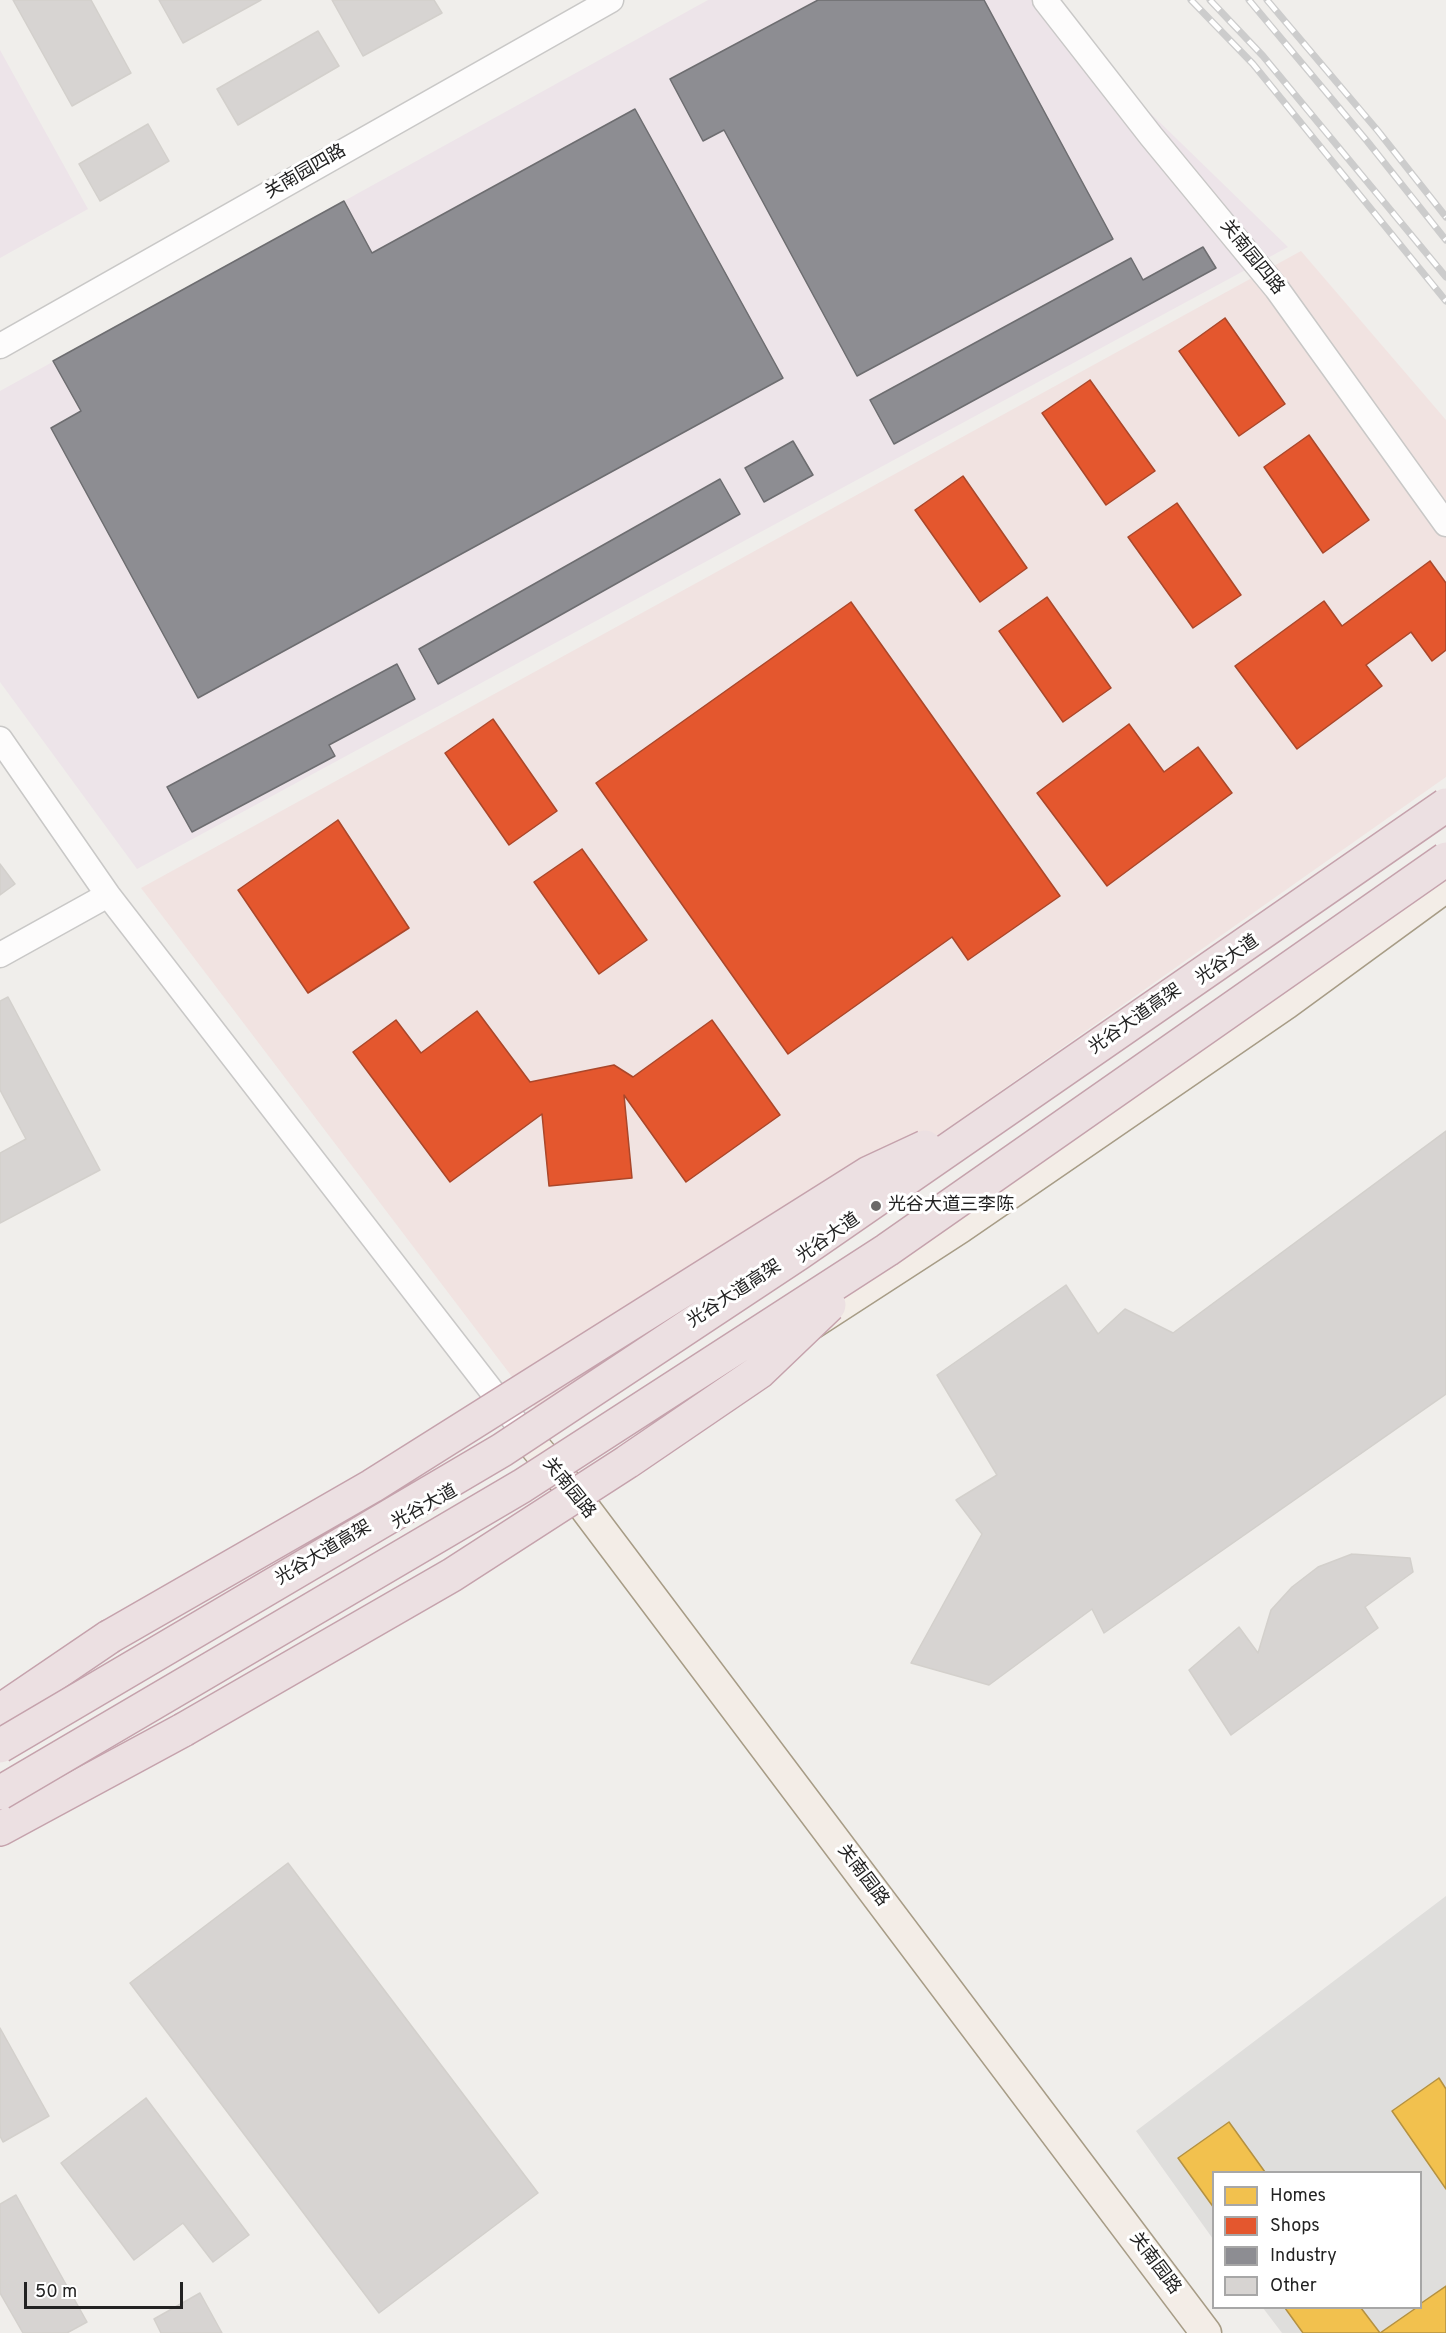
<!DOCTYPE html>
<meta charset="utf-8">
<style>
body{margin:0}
#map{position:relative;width:1446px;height:2333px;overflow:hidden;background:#f0eeeb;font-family:Overpass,sans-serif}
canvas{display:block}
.legend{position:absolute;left:1212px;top:2171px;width:210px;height:138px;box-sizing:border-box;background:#fff;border:2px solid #a7a7a7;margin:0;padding:8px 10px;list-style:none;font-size:18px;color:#222}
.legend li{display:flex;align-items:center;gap:12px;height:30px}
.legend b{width:30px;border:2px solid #a7a7a7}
.scale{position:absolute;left:24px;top:2282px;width:159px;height:27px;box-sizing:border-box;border:3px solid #222;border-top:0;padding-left:8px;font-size:18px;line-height:21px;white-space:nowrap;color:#222;-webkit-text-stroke:4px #fff;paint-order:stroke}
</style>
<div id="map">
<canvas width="1446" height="2333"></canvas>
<ul class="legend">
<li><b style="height:16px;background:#f2c14e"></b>Homes</li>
<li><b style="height:16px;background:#e4572e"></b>Shops</li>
<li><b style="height:16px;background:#8d8d92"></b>Industry</li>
<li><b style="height:16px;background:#d7d4d2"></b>Other</li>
</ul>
<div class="scale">50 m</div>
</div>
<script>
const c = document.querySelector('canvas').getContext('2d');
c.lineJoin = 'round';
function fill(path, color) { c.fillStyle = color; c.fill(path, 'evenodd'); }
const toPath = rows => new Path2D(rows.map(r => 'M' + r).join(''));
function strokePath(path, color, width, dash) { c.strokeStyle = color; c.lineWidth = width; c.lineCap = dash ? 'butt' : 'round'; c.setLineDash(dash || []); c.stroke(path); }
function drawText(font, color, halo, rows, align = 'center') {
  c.font = font + ' Overpass,"Noto Sans SC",sans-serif'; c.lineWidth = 6; c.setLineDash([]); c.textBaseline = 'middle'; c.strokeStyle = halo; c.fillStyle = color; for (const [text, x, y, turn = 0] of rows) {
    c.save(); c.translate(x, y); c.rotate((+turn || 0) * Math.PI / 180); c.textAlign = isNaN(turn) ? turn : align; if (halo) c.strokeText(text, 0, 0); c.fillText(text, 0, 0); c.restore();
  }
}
const residential = toPath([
 [1446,1896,1446,2333,1282,2333,1263,2308,1420,2308,1420,2172,1214,2172,1213,2239,1136,2131]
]);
const commercial = toPath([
 [1301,251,1446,420,1446,777,541,1415,141,888]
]);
const industrial = toPath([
 [708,0,1034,0,1288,247,137,869,0,682,0,391],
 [0,50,88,209,0,258]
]);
const homes = toPath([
 [1439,2078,1446,2089,1446,2189,1392,2111,1439,2078],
 [1229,2122,1265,2172,1214,2172,1214,2208,1178,2158,1229,2122],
 [1446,2286,1446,2333,1380,2333,1416,2308,1420,2308,1420,2304,1446,2286],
 [1285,2308,1361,2308,1380,2333,1303,2333,1285,2308]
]);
const shops = toPath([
 [1225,318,1285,404,1239,436,1179,351,1225,318],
 [1090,380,1155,471,1106,505,1042,413,1090,380],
 [1309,435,1369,520,1323,553,1264,467,1309,435],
 [963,476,1027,568,980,602,915,510,963,476],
 [1177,503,1241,595,1193,628,1128,537,1177,503],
 [1430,561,1446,583,1446,650,1432,661,1411,632,1366,665,1382,686,1297,749,1235,666,1324,601,1342,626,1430,561],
 [1047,597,1111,688,1063,722,999,631,1047,597],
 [851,602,1060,896,968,960,952,937,788,1054,596,783,851,602],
 [493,719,557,811,509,845,445,753,493,719],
 [1129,724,1164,772,1198,747,1232,793,1107,886,1037,793,1129,724],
 [338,820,409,928,308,993,238,890,338,820],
 [582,849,647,940,599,974,534,882,582,849],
 [477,1011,530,1082,614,1065,633,1077,712,1020,780,1115,686,1182,624,1095,632,1178,549,1186,542,1114,450,1182,353,1052,396,1020,421,1053,477,1011]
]);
const industry = toPath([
 [818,0,984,0,1113,239,857,376,724,130,703,141,670,79,818,0],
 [635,109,783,378,198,698,51,428,81,411,53,361,344,201,372,253,635,109],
 [1203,247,1216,268,894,444,870,400,1131,258,1143,280,1203,247],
 [793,441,813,475,764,502,745,468,793,441],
 [720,479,740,514,438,684,419,649,720,479],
 [397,664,415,699,329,745,335,756,192,832,167,787,397,664]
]);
const building = toPath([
 [13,0,91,0,131,73,72,106,13,0],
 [159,0,261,0,183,43,159,0],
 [332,0,434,0,442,13,363,56,332,0],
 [318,31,339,66,238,125,217,89,318,31],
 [148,124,169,161,100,201,79,164,148,124],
 [0,864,15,884,0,895,0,864],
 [8,997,100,1170,0,1223,0,1153,26,1139,0,1090,0,1001,8,997],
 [1446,1131,1446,1394,1104,1633,1092,1609,989,1685,911,1663,982,1534,956,1500,997,1475,937,1375,1066,1285,1098,1334,1125,1309,1173,1333,1446,1131],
 [1352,1554,1410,1558,1413,1572,1365,1607,1378,1628,1231,1735,1189,1670,1239,1627,1258,1653,1271,1610,1292,1587,1318,1567,1352,1554],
 [288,1863,538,2193,379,2313,130,1983,288,1863],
 [0,2028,49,2116,3,2142,0,2136,0,2028],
 [146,2098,249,2235,213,2262,183,2223,134,2260,61,2163,146,2098],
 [16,2195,87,2322,67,2333,23,2333,0,2293,0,2204,16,2195],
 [200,2293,222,2333,161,2333,154,2319,200,2293]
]);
const minor = toPath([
 [1045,0,1151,136,1277,289,1446,524],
 [0,346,611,0],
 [0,739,108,895,532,1443],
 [0,955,108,895]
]);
const major = toPath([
 [812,1324,960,1228,1286,1004,1446,887],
 [532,1443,569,1487,1206,2333]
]);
const highway = toPath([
 [0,1711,109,1637],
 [0,1829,183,1730]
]);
const rail = toPath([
 [1191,0,1253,64,1446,301],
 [1210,0,1263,56,1446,277],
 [1249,0,1367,141,1446,240],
 [1267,0,1378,131,1446,217]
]);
const highwayBridge = toPath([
 [109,1637,372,1486,869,1173,925,1147],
 [183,1730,452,1575,627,1462,759,1372,829,1305],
 [0,1746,502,1450,799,1253,1446,805],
 [0,1793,522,1486,887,1250,1446,859]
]);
const markers = [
 [876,1206,6,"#6a6968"]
];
const streetNames = [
 ["关南园四路",306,173,-30],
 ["关南园四路",1251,258,51],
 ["光谷大道",1228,961,-35],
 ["光谷大道高架",1136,1020,-35],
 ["光谷大道",829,1239,-35],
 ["光谷大道高架",735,1295,-33],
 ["关南园路",568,1489,51],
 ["光谷大道",425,1508,-29],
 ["光谷大道高架",324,1554,-31],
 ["关南园路",862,1876,53],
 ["关南园路",1154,2264,53]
];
const poiNames = [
 ["光谷大道三李陈",888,1206]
];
fill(residential, '#dfdedc');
fill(commercial, '#f1e3e1');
fill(industrial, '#ede4e9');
fill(homes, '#f2c14e');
strokePath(homes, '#b49141', 1.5);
fill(shops, '#e4572e');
strokePath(shops, '#aa472a', 1.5);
fill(industry, '#8d8d92');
strokePath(industry, '#6d6d70', 1.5);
fill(building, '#d7d4d2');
strokePath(building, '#d3d0cc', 1.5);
strokePath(minor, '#c9c8c7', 27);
strokePath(major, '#a79c86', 33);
strokePath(highway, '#c5a2ac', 36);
strokePath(minor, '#fdfcfc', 24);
strokePath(major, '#f3ede7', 30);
strokePath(highway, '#ece0e2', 33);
strokePath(rail, '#ccc', 7);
strokePath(rail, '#fff', 4.5, [14]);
strokePath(highwayBridge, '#c5a2ac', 36, []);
strokePath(highwayBridge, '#ece0e2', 33);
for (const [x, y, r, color] of markers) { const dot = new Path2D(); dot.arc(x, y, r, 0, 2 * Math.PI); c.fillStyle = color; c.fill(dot); strokePath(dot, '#fff', 2); }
drawText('18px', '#222', '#fff', streetNames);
drawText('18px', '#222', '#fff', poiNames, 'left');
</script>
